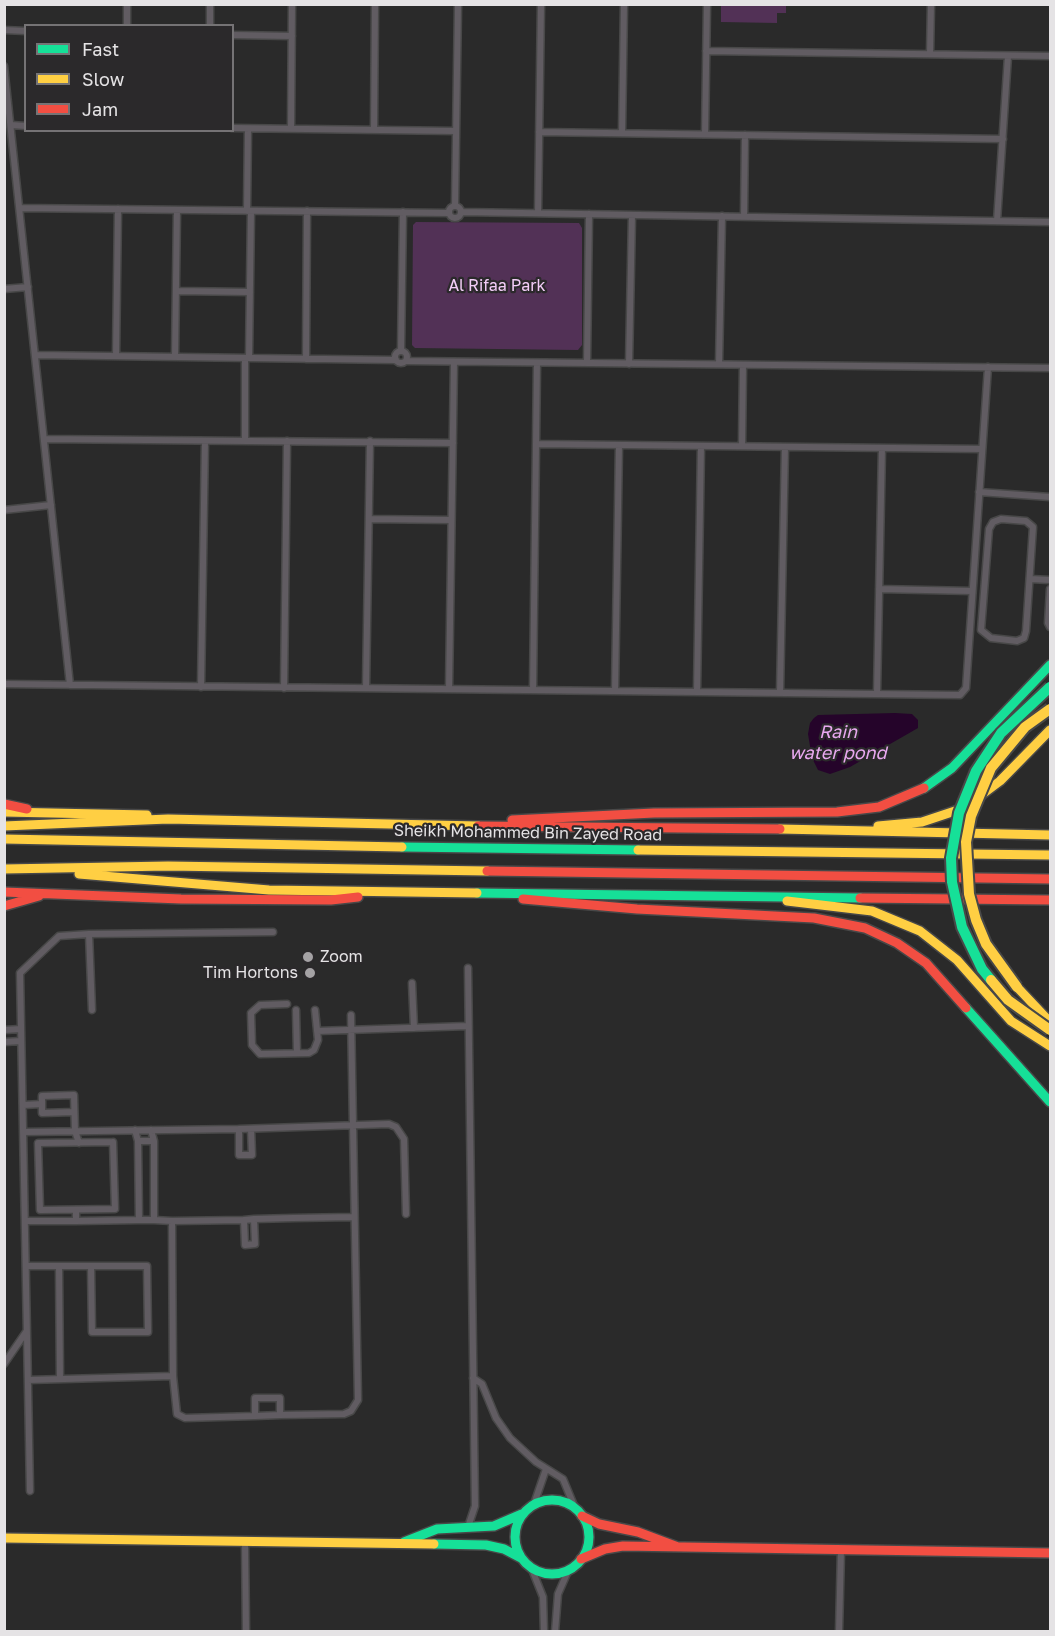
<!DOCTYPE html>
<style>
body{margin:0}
#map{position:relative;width:1055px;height:1636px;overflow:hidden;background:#2a2a2a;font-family:"Golos Text",sans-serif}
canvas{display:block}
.frame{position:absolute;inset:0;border:6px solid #e5e3e5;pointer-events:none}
.legend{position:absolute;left:24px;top:24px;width:210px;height:108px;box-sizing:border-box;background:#2b292b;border:2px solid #757375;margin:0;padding:8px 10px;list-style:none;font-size:18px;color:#e5e3e5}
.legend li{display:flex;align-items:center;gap:12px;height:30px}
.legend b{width:30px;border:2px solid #757375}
</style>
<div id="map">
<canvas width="1055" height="1636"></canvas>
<div class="frame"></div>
<ul class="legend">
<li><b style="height:8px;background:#16e098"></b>Fast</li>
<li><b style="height:8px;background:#ffcf43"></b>Slow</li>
<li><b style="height:8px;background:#f24e42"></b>Jam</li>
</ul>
</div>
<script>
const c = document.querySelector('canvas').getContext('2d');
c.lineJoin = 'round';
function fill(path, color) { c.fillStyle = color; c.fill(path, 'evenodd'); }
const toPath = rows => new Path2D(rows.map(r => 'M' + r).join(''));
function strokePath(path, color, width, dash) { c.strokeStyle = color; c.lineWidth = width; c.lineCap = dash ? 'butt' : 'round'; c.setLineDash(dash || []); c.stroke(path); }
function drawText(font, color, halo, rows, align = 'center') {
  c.font = font + ' "Golos Text",sans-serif'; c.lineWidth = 4.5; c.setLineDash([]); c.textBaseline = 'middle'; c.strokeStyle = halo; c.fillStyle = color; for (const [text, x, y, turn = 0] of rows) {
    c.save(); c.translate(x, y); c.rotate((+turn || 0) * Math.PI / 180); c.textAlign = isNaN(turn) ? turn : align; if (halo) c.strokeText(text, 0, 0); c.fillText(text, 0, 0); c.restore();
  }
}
const green = toPath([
 [721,5,786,5,786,13,777,13,777,23,721,22],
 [416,222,579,223,582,228,582,345,578,350,415,348,412,345,413,225]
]);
const water = toPath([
 [895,713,912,714,918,720,918,728,850,767,830,774,818,770,812,758,808,734,810,723,814,718,818,715]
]);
const street = toPath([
 [127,26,127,4],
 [210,26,210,4],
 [4,30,26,31],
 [232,35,292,36],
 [706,51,1050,56],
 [930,54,931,4],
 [4,66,70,685],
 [11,125,26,126],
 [232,128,456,131],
 [291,129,292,4],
 [374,130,375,4],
 [539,132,1003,139],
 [622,133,624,4],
 [705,134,707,4],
 [455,205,458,4],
 '449 212a6 6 0 1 1 12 0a6 6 0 1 1-12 0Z',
 [20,208,449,213],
 [247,211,248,129],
 [462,212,1050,222],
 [538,213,541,4],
 [744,217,745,135],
 [997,221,1008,56],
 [4,289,28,287],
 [176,291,250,292],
 '395 357a6 6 0 1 1 12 0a6 6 0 1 1-12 0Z',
 [401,351,403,212],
 [36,355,396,360],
 [116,356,118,209],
 [175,357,177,210],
 [245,358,245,441],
 [249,358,251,211],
 [306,359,307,211],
 [407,361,1050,368],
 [587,363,589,214],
 [629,364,632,215],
 [719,364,722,216],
 [45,439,453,443],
 [536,444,982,449],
 [742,446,743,365],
 [979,492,1050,497],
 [4,510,51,505],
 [369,519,451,520],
 [1001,519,1026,521,1033,527,1026,631,1024,638,1017,641,991,638,981,630,989,529,993,522,1001,519],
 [1030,579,1050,580],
 [879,589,972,591],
 [1050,589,1048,623,1050,627],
 [4,684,960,695,966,688,988,367],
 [201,687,205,441],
 [284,688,287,441],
 [366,688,370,441],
 [449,689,454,362],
 [533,690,537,363],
 [615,691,619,445],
 [697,692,701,446],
 [780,693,785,447],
 [877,693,882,448],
 [412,983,414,1028],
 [287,1004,260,1005,251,1013,252,1045,260,1054,309,1053,314,1050,318,1040,315,1010],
 [92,1010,89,934,273,932],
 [296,1010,297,1053],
 [4,1030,21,1029],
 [317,1031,468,1026],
 [4,1042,21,1041],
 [23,1105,42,1104],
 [74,1112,42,1113,42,1096,74,1095,75,1131,79,1143],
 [251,1129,252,1155,239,1155,239,1129,389,1124,396,1127,404,1139,406,1214],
 [135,1130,138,1141,154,1141],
 [151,1130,154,1141,154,1220,172,1221,173,1376,177,1414,185,1418,255,1416],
 [23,1132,239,1129],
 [138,1141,139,1220,154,1220],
 [113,1142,115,1209,40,1210,38,1143,113,1142],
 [254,1219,255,1244,245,1245,244,1220,254,1219,293,1218,353,1217],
 [25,1221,76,1221,76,1210],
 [76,1221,139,1220],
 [172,1221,244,1220],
 [26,1266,91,1266],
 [59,1266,60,1379],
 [91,1266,147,1266,148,1332,92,1332,91,1266],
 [4,1364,26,1332],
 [473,1378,482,1384,496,1418,510,1438,536,1462,563,1479,575,1508],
 [28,1380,173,1376],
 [280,1415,280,1398,255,1398,255,1416,280,1415,344,1414,351,1411,358,1400,351,1015],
 [30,1491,20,973,59,936,89,934],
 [534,1504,546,1469],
 [468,1527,475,1506,468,968],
 [245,1543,246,1632],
 [531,1567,543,1597,544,1632],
 [555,1632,558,1594,569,1569],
 [839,1632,841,1550]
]);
const fast = toPath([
 [924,788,952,768,1050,665],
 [402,847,638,850],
 [477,893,860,898],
 [966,1008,1050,1102],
 '515 1537a37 37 0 1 1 74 0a37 37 0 1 1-74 0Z',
 [404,1542,437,1529,494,1526,522,1514],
 [434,1544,486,1545,504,1549,521,1558]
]);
const slow = toPath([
 [4,812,147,815],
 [4,826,168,819,478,826],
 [878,826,922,822,964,808,1000,781,1050,730],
 [780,829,1050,835],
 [4,839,402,847],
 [638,850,1050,855],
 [4,869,168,866,487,871],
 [79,874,269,890,477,893],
 [787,901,872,911,920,931,957,960,1011,1021,1050,1046],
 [1017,987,1050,1022],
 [4,1538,434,1544]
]);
const jam = toPath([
 [4,804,27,809],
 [512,820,654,813,837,812,879,807,924,788],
 [478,826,780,829],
 [487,871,1050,879],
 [4,892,181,899,331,900,358,897],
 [860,898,1050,900],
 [523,899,637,909,814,918,865,928,897,943,926,963,966,1008],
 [4,906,39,896],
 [582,1516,599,1524,638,1532,678,1547],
 [581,1559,605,1549,623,1546,1050,1553]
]);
const fastBridge = toPath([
 [991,980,982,969,962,927,952,882,951,858,959,813,976,771,1001,733,1050,687]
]);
const slowBridge = toPath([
 [991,980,1008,1000,1050,1030],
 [1017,987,986,944,976,920,969,894,966,842,971,816,991,768,1025,727,1050,709]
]);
const markers = [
 [308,957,6,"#a4a2a4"],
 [310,973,6,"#a4a2a4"]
];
const parkNames = [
 ["Al Rifaa Park",497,286]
];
const streetNames = [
 ["Sheikh Mohammed Bin Zayed Road",528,833,1]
];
const poiNames = [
 ["Zoom",320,957],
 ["Tim Hortons",298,973,"right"]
];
const waterNames = [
 ["Rain",838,732],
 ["water pond",838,753]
];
fill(green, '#523156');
fill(water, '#25042a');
strokePath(street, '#484848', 9);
strokePath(fast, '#484848', 12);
strokePath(slow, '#484848', 12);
strokePath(jam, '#484848', 12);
strokePath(street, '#615c62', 6);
strokePath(fast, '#16e098', 9);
strokePath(slow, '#ffcf43', 9);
strokePath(jam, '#f24e42', 9);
strokePath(fastBridge, '#484848', 14, []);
strokePath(slowBridge, '#484848', 14, []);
strokePath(fastBridge, '#16e098', 10);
strokePath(slowBridge, '#ffcf43', 10);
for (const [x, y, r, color] of markers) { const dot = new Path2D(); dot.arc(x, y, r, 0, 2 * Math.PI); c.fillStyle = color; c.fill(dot); strokePath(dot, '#2b292b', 2); }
drawText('16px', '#f3cdf8', '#2b292b', parkNames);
drawText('16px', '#e5e3e5', '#2b292b', streetNames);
drawText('16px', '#e5e3e5', '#2b292b', poiNames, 'left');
drawText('italic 18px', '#e8a8ef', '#2b292b', waterNames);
</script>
